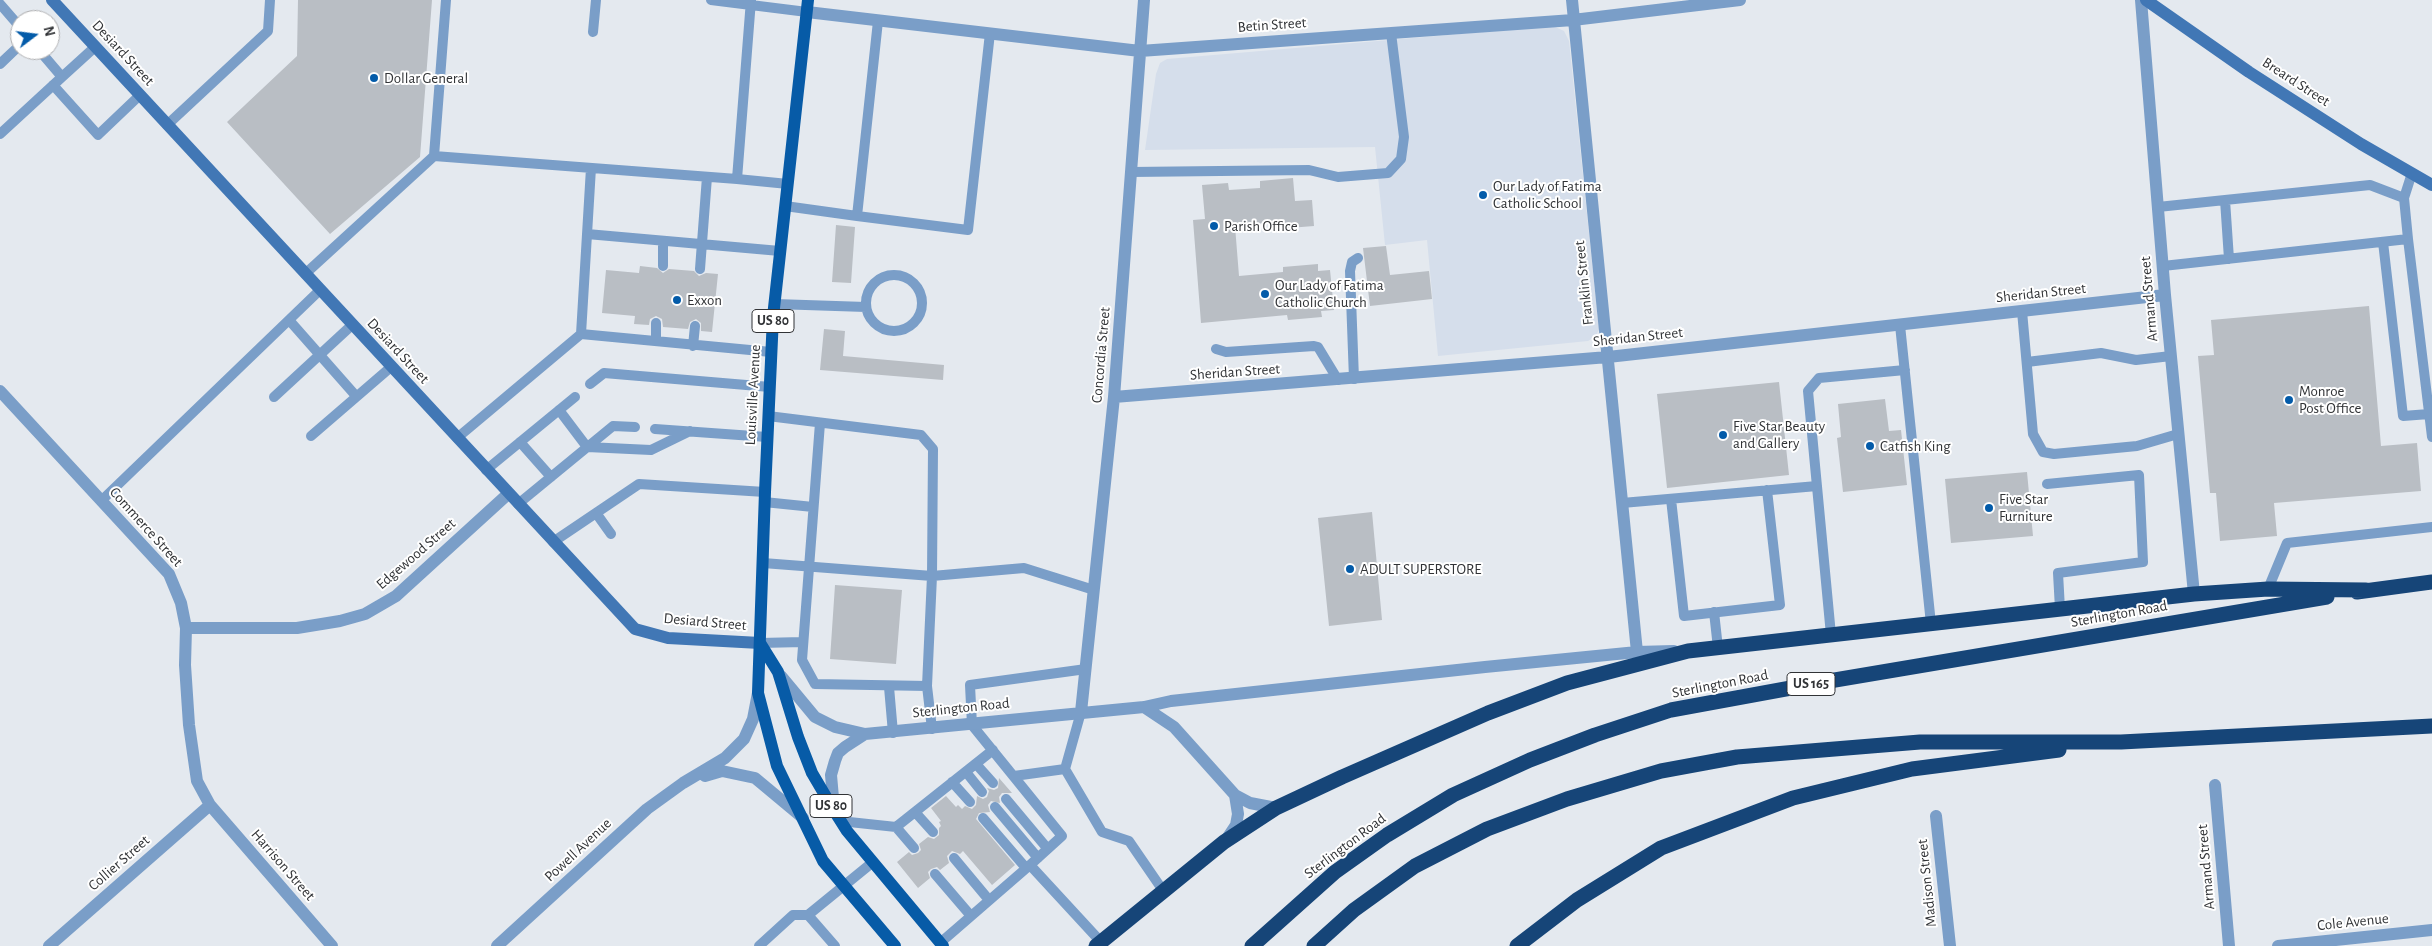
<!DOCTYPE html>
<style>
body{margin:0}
#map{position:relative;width:2432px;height:946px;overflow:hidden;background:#e4e9ef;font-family:"Alegreya Sans",sans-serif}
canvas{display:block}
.north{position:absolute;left:10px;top:10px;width:50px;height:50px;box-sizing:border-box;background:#fff;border:1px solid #adadaf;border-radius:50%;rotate:75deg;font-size:14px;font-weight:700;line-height:20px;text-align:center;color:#313336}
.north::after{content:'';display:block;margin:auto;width:18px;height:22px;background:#035ba9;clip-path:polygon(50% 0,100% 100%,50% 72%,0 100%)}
</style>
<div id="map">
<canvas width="2432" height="946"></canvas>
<div class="north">N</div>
</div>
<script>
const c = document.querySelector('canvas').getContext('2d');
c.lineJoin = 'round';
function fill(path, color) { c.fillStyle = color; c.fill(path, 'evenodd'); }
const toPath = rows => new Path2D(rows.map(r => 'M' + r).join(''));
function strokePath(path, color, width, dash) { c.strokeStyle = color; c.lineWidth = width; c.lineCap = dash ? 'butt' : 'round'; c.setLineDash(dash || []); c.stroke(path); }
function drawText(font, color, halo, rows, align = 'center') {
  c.font = font + ' "Alegreya Sans",sans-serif'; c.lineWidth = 4; c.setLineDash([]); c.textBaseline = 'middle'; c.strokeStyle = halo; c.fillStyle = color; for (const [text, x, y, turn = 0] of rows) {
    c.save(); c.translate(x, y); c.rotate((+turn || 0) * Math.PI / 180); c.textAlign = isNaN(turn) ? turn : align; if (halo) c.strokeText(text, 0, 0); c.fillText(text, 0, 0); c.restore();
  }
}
const built = toPath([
 [1553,26,1564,31,1569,41,1599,329,1596,336,1588,341,1438,356,1427,240,1385,245,1375,147,1145,150,1156,74,1160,63,1167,59]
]);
const building = toPath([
 [298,0,432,0,420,157,330,234,227,122,297,56],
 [1293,178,1295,201,1312,200,1314,226,1276,229,1275,222,1235,226,1239,276,1283,272,1283,267,1318,264,1318,271,1330,270,1334,310,1321,311,1322,317,1288,320,1287,315,1201,323,1193,220,1205,219,1202,185,1228,183,1229,190,1260,188,1260,181],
 [836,225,855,227,851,283,832,282],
 [1386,246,1390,275,1429,271,1432,299,1370,306,1363,248],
 [640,266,657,268,663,273,669,269,694,271,699,276,706,273,718,274,712,332,701,331,701,323,696,319,690,322,688,329,663,327,662,319,656,316,650,319,649,325,634,324,635,316,602,313,606,270,639,273],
 [2369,306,2381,446,2417,443,2421,491,2274,503,2277,536,2220,541,2216,493,2210,493,2198,356,2214,355,2211,320],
 [824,329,845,331,843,356,944,365,943,380,820,370],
 [1779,382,1789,475,1667,488,1657,394],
 [1885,399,1889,431,1901,430,1907,485,1843,492,1837,438,1841,437,1838,404],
 [2027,472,2033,536,1951,543,1945,479],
 [1372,512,1382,620,1329,626,1318,518],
 [835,585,902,590,896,664,830,659],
 [999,778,1012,793,1002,793,999,797,1000,803,991,801,988,805,990,812,979,813,976,819,1015,865,992,885,963,851,960,854,952,851,947,856,949,863,940,870,937,867,931,869,928,872,930,878,918,888,897,862,909,852,912,855,918,853,921,850,919,844,928,837,934,839,939,835,939,828,941,826,939,822,941,821,931,808,946,796,956,807,958,805,962,809,965,806,972,809,976,805,977,796,983,799,987,797,989,791,987,788,994,790,998,788]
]);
const lane = toPath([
 [711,0,807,12],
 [751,0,737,179,788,184],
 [0,4,20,27],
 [593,32,596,0],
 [0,64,20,45],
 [62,77,95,47],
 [53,85,98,135,140,95],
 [167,125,268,31,270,0],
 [0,134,62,77,39,50],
 [434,156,737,179],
 [1131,172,1309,170,1338,177,1388,173,1401,159,1404,137,1391,33],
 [2404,198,2412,173],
 [785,206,857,216,878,21],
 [2158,207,2225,200],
 [857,216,968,230,990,33],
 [587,234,780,251],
 [2383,242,2403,416,2429,414],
 [2229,259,2225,200,2370,185,2404,198,2408,239],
 [663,266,663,242],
 [2163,266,2408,239,2432,437],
 [700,269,707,177],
 [305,274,434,156,446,0],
 '866 303a28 28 0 1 1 56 0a28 28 0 1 1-56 0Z',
 [775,304,866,307],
 [2022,311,2033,434,2043,452,2054,454,2137,446,2178,434],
 [289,320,356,396],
 [1900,325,1931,624],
 [581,334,591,168],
 [656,341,656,323],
 [693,346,695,326],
 [1216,349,1226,352,1314,346,1318,347,1338,380],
 [2027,362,2101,353,2136,360,2171,356],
 [1354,379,1350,271,1352,262,1358,258],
 [590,384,604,373,770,387],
 [274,397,352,325],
 [559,410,587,447,651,450,690,431],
 [768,416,921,435,933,449,932,576,927,686,932,729],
 [820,423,802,660,815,684,927,686],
 [655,429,767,437],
 [311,436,391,367],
 [457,438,581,334,771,352],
 [520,442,551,477],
 [486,470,575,397],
 [2047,484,2139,475,2143,562,2058,573,2060,609],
 [1671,499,1684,616,1780,605,1767,490],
 [101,501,320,290],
 [764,502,813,507],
 [1622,503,1817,486],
 [518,504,613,426,635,427],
 [596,513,611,534],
 [553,542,639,484,765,492],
 [763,563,932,576,1024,568,1094,590],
 [2268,589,2287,543,2432,527],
 [1714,612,1718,648],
 [1831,635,1808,391,1819,378,1905,370],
 [760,643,803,642],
 [1086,669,970,685,972,725,1062,836,1030,865,1101,942],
 [889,687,893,733],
 [1081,712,1065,769,1102,832,1129,841,1164,892],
 [976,764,993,783],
 [966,772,982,792],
 [1014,776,1065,769],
 [952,782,970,802],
 [1006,799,1047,848],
 [995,807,1038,858],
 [915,812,933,832],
 [983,818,1026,868],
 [840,821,896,827,993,750],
 [896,827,914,848],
 [954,858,989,900],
 [935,874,971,916],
 [940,943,1030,865],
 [759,946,793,915,808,915],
 [835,946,808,915,873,862]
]);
const street = toPath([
 [1572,0,1637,652],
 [2141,0,2165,295,2194,594],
 [807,12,1140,51,1573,20,1740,0],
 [0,391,169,574,181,603,186,628,185,665,189,725,197,781,210,805,332,946],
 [1114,397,1608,357,2165,295],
 [186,628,297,628,340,621,365,614,396,596,508,494],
 [781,676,815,717,835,727,865,734,1144,707,1171,701,1485,667,1637,652,1674,651],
 [1144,707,1174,727,1235,795,1238,814,1236,825,1228,837],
 [1081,712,1114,397,1144,0],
 [705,776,722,771,755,778,803,818],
 [2215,785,2229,946],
 [1235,795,1250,803,1276,808],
 [834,809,831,775,835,761,838,753,845,747,865,734],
 [1936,816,1950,946],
 [49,946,210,805],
 [497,946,647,809,683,783,725,758,744,739,753,719,758,693],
 [2278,946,2432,930]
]);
const secondary = toPath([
 [52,0,635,629,668,638,760,643],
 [2146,0,2249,72,2361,144,2432,185]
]);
const primary = toPath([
 [808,0,773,317,765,492,758,693,777,766,823,861,895,946],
 [760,643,778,672,798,737,812,773,835,812,847,831,943,946]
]);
const highway = toPath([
 [2357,592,2432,582],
 [1096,946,1224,842,1276,808,1342,777,1488,713,1567,683,1688,651,2194,594,2268,589,2366,590],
 [1252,946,1335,872,1387,835,1453,795,1530,760,1595,735,1671,710,1829,681,2327,597],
 [1314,946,1354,910,1415,866,1487,829,1567,799,1661,771,1737,757,1920,742,2121,742,2432,726],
 [1517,946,1577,900,1661,848,1793,798,1912,769,2059,750]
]);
const markers = [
 [374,78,5,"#035ba9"],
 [1483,195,5,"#035ba9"],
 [1214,226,5,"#035ba9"],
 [1265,294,5,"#035ba9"],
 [677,300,5,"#035ba9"],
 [2289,400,5,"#035ba9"],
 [1723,435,5,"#035ba9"],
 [1870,446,5,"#035ba9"],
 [1989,508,5,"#035ba9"],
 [1350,569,5,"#035ba9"]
];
const shields = [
 [773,321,42],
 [1811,684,48],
 [831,806,42]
];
const shieldNames = [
 ["US 80",773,321],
 ["US 165",1811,684],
 ["US 80",831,806]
];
const streetNames = [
 ["Betin Street",1272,25,-4],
 ["Desiard Street",123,53,47],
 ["Breard Street",2296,82,33],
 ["Franklin Street",1584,283,-96],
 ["Sheridan Street",2041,293,-6],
 ["Armand Street",2149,299,-95],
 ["Sheridan Street",1638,337,-6],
 ["Desiard Street",398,351,47],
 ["Concordia Street",1101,355,-85],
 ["Sheridan Street",1235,372,-4],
 ["Louisville Avenue",753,395,-87],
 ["Commerce Street",146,527,48],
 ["Edgewood Street",416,554,-41],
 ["Sterlington Road",2119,614,-10],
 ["Desiard Street",705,622,5],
 ["Sterlington Road",1720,684,-11],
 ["Sterlington Road",961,708,-6],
 ["Sterlington Road",1345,846,-37],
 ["Powell Avenue",578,850,-43],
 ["Collier Street",119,863,-41],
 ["Harrison Street",283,865,49],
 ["Armand Street",2206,867,-95],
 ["Madison Street",1927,883,-96],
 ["Cole Avenue",2353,922,-6]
];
const poiNames = [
 ["Dollar General",384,78],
 ["Our Lady of Fatima",1493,186],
 ["Catholic School",1493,203],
 ["Parish Office",1224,226],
 ["Our Lady of Fatima",1275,285],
 ["Catholic Church",1275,302],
 ["Exxon",687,300],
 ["Monroe",2299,391],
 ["Post Office",2299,408],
 ["Five Star Beauty",1733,426],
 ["and Gallery",1733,443],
 ["Catfish King",1880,446],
 ["Five Star",1999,499],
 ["Furniture",1999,516],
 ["ADULT SUPERSTORE",1360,569]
];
fill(built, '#d5deeb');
fill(building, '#b9bec4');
strokePath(lane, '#7a9ec8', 10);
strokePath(street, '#7a9ec8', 12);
strokePath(secondary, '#4177b5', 12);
strokePath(primary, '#075ba7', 12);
strokePath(highway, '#164578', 15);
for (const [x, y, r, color] of markers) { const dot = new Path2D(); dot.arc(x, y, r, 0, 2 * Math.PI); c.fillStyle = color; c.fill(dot); strokePath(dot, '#fff', 2); }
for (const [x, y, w] of shields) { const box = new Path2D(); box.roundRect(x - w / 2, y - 11.5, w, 23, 4); c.fillStyle = '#fff'; c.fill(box); strokePath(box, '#313336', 1); }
drawText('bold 14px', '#313336', null, shieldNames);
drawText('15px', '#313336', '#fff', streetNames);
drawText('15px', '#313336', '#fff', poiNames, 'left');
</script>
